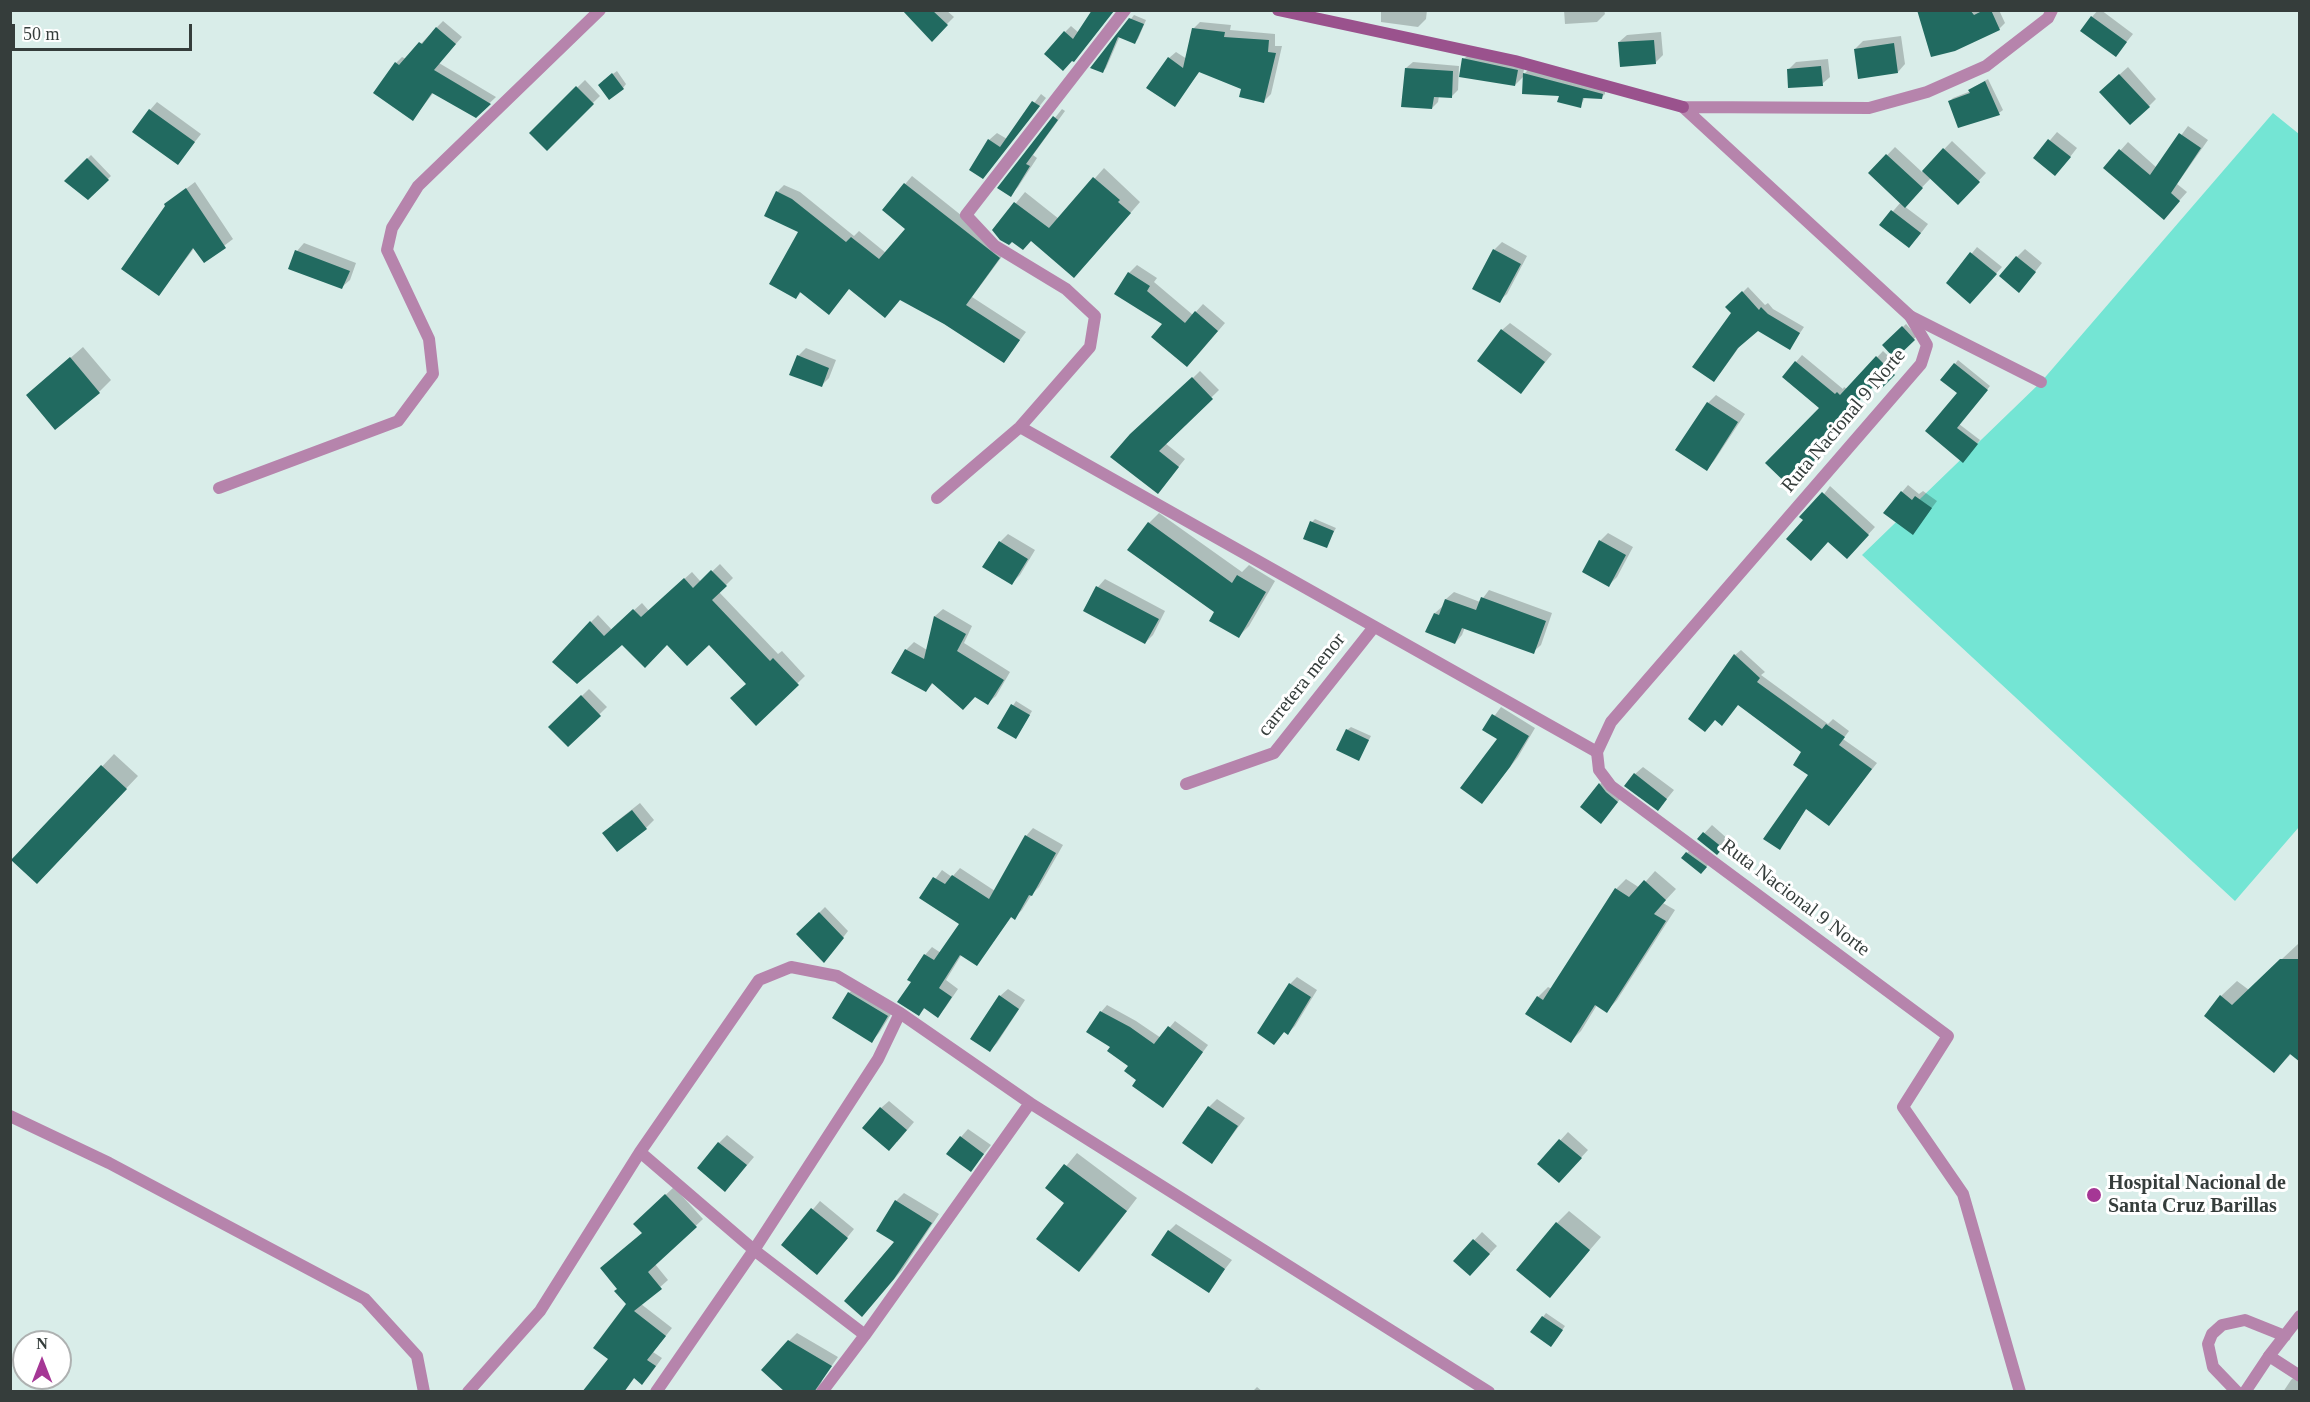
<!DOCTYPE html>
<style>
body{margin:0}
#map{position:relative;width:2310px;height:1402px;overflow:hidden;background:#d9ede9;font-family:Georgia,serif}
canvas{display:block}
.frame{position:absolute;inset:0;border:12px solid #353d3b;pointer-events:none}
.north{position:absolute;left:12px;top:1330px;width:60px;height:60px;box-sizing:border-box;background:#fff;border:2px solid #aeb1b1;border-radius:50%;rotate:0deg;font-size:16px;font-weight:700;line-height:24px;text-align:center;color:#353d3b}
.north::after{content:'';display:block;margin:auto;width:21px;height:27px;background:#a53795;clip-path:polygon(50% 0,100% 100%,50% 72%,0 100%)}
.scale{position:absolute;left:12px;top:24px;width:180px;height:27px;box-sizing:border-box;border:3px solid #353d3b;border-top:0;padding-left:8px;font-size:18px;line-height:21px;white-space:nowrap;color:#353d3b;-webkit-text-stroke:4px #fff;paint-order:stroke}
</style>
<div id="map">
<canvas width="2310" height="1402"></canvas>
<div class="frame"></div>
<div class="north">N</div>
<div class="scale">50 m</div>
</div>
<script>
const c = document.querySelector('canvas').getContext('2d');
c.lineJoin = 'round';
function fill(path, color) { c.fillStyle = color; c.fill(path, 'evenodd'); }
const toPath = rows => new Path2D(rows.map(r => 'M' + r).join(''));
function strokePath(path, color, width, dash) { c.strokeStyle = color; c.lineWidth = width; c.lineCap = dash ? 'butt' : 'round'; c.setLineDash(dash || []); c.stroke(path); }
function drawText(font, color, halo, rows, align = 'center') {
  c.font = font + ' Georgia,serif'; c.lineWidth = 6; c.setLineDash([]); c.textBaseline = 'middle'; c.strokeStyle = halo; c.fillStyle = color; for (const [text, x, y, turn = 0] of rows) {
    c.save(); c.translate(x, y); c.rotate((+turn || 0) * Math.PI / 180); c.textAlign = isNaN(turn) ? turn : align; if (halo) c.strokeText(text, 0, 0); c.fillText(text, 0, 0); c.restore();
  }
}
const green = toPath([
 [2273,113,2299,134,2299,827,2235,901,1862,555,2041,382]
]);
const shadow = toPath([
 [904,10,946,10,954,17,932,39],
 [1094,10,1114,10,1080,54,1065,32,1071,26,1079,33],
 [1381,10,1427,10,1426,19,1418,27,1381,22],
 [1564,10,1604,10,1605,14,1597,22,1565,24],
 [1918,10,1999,10,2005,23,1999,29],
 [2098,10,2101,10,2133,34,2116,55,2092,17],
 [1134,15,1146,20,1138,39,1135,42,1120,36,1106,68,1102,72,1093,68],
 [443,21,462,37,439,63,496,97,476,116,434,92,413,119,396,63,402,57,406,59],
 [1200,22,1231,25,1230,30,1275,34,1275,46,1282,46,1271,94,1264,101,1243,88,1200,71,1174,105,1169,58,1176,52,1187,59,1193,29],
 [1661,32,1663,55,1655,63,1619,42,1627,35],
 [1901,36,1905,64,1898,72,1855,49,1863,41],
 [1472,51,1525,63,1523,75,1528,70,1605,90,1605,94,1601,98,1585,97,1580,107,1525,75,1515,85,1464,59],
 [1828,59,1830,77,1822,84,1788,70,1796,62],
 [1413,62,1459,66,1458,90,1452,96,1439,96,1438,102,1432,108,1406,68],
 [2128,67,2156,99,2149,106,2109,84],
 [617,71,626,84,623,88,603,81],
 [1988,79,2003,110,1999,113,1950,101,1953,98,1971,91,1974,87],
 [585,80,600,96,547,148,531,133],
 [1041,94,1046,98,983,177,989,140,997,133,1007,139],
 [157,102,201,134,178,163,150,110],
 [1062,109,1065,111,1033,155,1037,158,1018,187,1010,195,999,188],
 [2188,126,2208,140,2177,184,2187,192,2171,210,2105,168,2128,142,2157,168],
 [2057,132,2077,148,2063,166,2035,158],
 [1952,141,1986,173,1958,203,1931,178,1904,206,1928,224,1917,238,1881,225,1901,202,1870,173,1895,147,1922,172],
 [91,155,111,176,88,198,66,180],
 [1104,168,1140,202,1085,265,1032,240,1012,240,994,230,1025,192,1059,219],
 [912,176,1006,251,972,297,1026,332,1004,361,945,323,900,298,850,288,802,291,796,298,800,231,777,192,784,185,800,192,854,236,859,231,886,253,907,229,884,209],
 [195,182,233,239,204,261,195,247,159,294,167,206,166,204],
 [1502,242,1527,256,1507,294,1499,301,1494,250],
 [304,243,356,263,350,280,342,287,297,251],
 [1977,247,2002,267,1976,296,1948,283],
 [2025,249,2042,263,2026,283,2017,257],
 [1137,265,1157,278,1154,282,1193,315,1203,304,1225,323,1195,358,1165,324,1116,293,1129,273],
 [1748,287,1765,305,1768,303,1773,309,1804,327,1790,348,1758,329,1742,343,1719,375,1733,313,1728,307],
 [1510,323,1552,354,1521,392,1502,330],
 [1906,324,1917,336,1895,357,1884,345],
 [83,347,111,380,99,392,28,395],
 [806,348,836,360,829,378,821,386,798,356],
 [1883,351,1900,367,1878,390,1873,385,1818,440,1827,449,1791,486,1822,408,1784,376,1802,355,1843,389,1844,387,1847,389],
 [1958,360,1990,386,1959,424,1980,440,1966,458,1927,431,1959,393,1943,380],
 [1200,371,1219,390,1165,443,1185,459,1158,492,1113,457],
 [1716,395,1745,414,1714,461,1706,469,1677,450,1708,403],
 [1908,485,1919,494,1923,491,1937,501,1913,533,1902,492],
 [1830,486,1875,527,1854,550,1805,520],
 [1159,513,1242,572,1249,565,1275,581,1249,626,1239,636,1216,612,1149,523],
 [1315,519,1336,528,1326,546,1312,522],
 [1608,533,1633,547,1617,577,1609,585,1600,541],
 [1008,534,1035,550,1020,575,1012,583,1000,542],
 [720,564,733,578,719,592,778,654,782,651,805,676,756,724,748,683,709,643,622,643,577,682,591,622,598,615,612,630,642,603,649,611,692,572,701,582],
 [1105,579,1165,611,1153,635,1145,643,1085,611,1098,587],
 [1489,590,1552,613,1541,645,1533,652,1465,627,1462,635,1455,643,1435,613,1443,606,1446,599,1454,592,1480,602],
 [943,609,972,626,964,643,1010,672,996,696,988,703,975,695,934,682,926,691,906,650,914,642,927,650,935,616],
 [1741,650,1765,672,1761,675,1828,724,1833,719,1849,731,1843,739,1877,763,1829,824,1807,808,1780,848,1810,775,1804,752,1735,655],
 [589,689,607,707,568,745,550,727],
 [1016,701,1032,711,1019,733,999,727],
 [1501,707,1535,728,1518,757,1482,802,1499,739,1484,730],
 [1351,727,1371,736,1359,759,1347,730],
 [114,754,138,776,49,870,13,860],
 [1643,767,1674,790,1665,801,1635,774],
 [1607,777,1625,793,1608,814,1600,784],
 [640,803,654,820,646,828,612,825],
 [1712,825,1729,840,1717,853,1699,839],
 [1033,828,1063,845,1039,887,1032,894,1022,910,1014,918,1012,916,977,964,962,954,946,980,958,989,945,1008,938,1016,926,1007,919,1014,913,981,925,955,932,947,941,953,961,924,921,898,942,870,952,877,960,868,995,891,1026,836],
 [1695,845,1709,864,1701,872,1687,853],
 [1655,871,1676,889,1663,903,1675,910,1617,1000,1607,1011,1597,1005,1581,1031,1571,1041,1538,997,1548,987,1552,989,1616,889,1626,879,1640,888],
 [825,907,848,931,829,956,798,934],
 [2298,944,2300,944,2300,1060,2292,1053,2274,1071,2221,996,2237,981,2249,990],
 [1297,977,1317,990,1295,1026,1288,1033,1285,1031,1274,1043,1290,984],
 [857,985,895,1008,879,1033,872,1041,849,993],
 [1008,989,1025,1000,997,1043,990,1050,1000,996],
 [1107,1005,1136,1021,1161,1038,1175,1021,1208,1045,1163,1106,1138,1080,1130,1066,1112,1046,1101,1012],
 [1217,1099,1245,1118,1212,1162,1184,1143,1209,1107],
 [889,1101,914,1122,897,1142,881,1108],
 [968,1129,991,1145,971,1170,961,1137],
 [1568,1132,1588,1150,1567,1173,1539,1164],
 [727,1135,754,1157,733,1182,719,1143],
 [1077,1153,1137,1198,1091,1258,1079,1270,1067,1202,1048,1188],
 [674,1187,703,1219,655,1264,668,1280,641,1304,672,1328,653,1352,662,1358,649,1376,642,1383,635,1377,624,1392,610,1359,628,1304,643,1232,635,1224],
 [904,1193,939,1214,902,1270,870,1307,896,1242,896,1201],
 [820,1201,854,1229,825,1265,783,1245],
 [1569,1211,1601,1237,1550,1296,1557,1223],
 [1176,1224,1232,1260,1208,1291,1169,1231],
 [1482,1232,1497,1246,1478,1266,1455,1261],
 [1546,1313,1565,1326,1554,1342,1543,1317],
 [797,1333,838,1357,823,1378,821,1384,816,1392,788,1392,789,1341],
 [2300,1372,2300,1392,2283,1392,2291,1380],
 [1257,1387,1263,1392,1252,1392]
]);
const building = toPath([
 [902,10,932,10,948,25,932,42],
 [1092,10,1114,11,1074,62,1072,61,1063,71,1044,54,1064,31,1073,39],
 [1917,10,1970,10,1974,15,1984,10,1991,10,2000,30,1955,51,1931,57],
 [2091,16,2127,42,2116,57,2080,31],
 [1129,18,1144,24,1135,44,1118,37,1103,73,1090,68],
 [436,27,456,44,434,70,491,104,476,118,432,93,413,121,373,93,395,62,399,65,419,42,422,44],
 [1192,28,1225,32,1224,37,1269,40,1268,52,1276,53,1264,103,1239,97,1241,89,1199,72,1175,107,1146,88,1168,57,1183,68],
 [1654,40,1656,64,1620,67,1618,42],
 [1894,43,1898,73,1858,79,1854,49],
 [1462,58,1518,70,1515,86,1459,77],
 [1821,66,1823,86,1788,88,1787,69],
 [1405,68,1453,71,1452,98,1434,97,1432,109,1401,107],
 [612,73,624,89,609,100,598,85],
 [1523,73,1603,94,1602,99,1583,98,1581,108,1557,102,1559,96,1522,94],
 [2119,74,2150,107,2130,125,2099,92],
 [1985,81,2000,115,1958,128,1948,101,1970,93,1968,90],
 [576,86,594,104,547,151,529,133],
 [1032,101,1040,106,983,179,969,170,988,139,1000,147],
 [149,109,195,142,178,165,132,132],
 [1053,116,1058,120,1026,164,1030,166,1011,197,997,188],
 [2179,133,2201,148,2171,193,2180,201,2164,220,2103,168,2119,149,2150,175],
 [2048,139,2071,157,2055,176,2033,158],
 [1943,148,1980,182,1958,205,1922,171],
 [1886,154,1923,188,1905,208,1868,173],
 [87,158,109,180,88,200,64,181],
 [1093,177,1120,200,1118,202,1131,213,1074,278,1031,241,1023,250,1012,242,1009,245,1000,240,992,230,1014,202,1049,228],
 [904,183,1000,258,966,305,1020,340,1004,363,944,324,900,300,885,318,849,289,829,315,800,292,796,299,769,284,798,232,764,216,776,191,792,199,846,242,851,237,879,259,905,229,882,210],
 [186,188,226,248,204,263,193,248,159,296,121,269,165,206,164,204],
 [1891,210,1921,233,1909,248,1879,225],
 [1493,249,1521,264,1500,303,1472,289],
 [295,250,350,271,342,289,288,269],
 [1970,252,1997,274,1970,304,1946,283],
 [2016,256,2036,272,2019,293,1999,276],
 [1128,272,1150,286,1147,291,1185,323,1195,311,1218,331,1187,367,1151,337,1162,324,1114,294],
 [1742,291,1759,310,1761,307,1768,314,1800,333,1790,350,1758,331,1738,348,1714,382,1692,367,1731,313,1725,307],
 [1902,326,1915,340,1895,359,1882,345],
 [1501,329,1545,362,1521,394,1477,361],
 [797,355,829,368,822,387,789,375],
 [1876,356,1895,375,1878,392,1873,387,1812,447,1822,456,1791,488,1765,463,1819,408,1782,377,1795,361,1835,394,1837,392,1840,395],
 [70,357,100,393,55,430,26,395],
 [1954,363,1988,390,1957,428,1978,444,1963,463,1925,431,1957,393,1940,380],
 [1192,377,1213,399,1159,451,1179,467,1158,494,1110,457,1130,434],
 [1707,402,1738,422,1707,471,1675,450],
 [1901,491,1912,500,1915,496,1932,508,1913,535,1883,513],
 [1822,492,1869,535,1847,559,1828,542,1811,561,1786,539,1803,520,1799,517],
 [1310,521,1334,531,1327,548,1303,539],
 [1148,522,1232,583,1237,575,1266,592,1239,638,1209,621,1214,612,1127,550],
 [1599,540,1626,555,1609,587,1582,572],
 [999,541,1028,559,1012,585,982,567],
 [711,570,727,586,712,600,770,661,773,658,799,685,756,726,730,698,746,684,709,645,687,666,667,645,645,668,622,645,577,684,552,662,590,621,604,636,633,609,641,617,684,578,693,588],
 [1096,586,1159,619,1145,644,1083,611],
 [1481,597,1546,621,1534,654,1462,628,1455,644,1425,632,1434,613,1439,615,1445,599,1476,610],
 [934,616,966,634,957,651,1004,680,988,705,975,697,963,710,932,683,926,692,891,673,905,649,924,659],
 [1734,654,1760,678,1757,682,1822,729,1826,724,1845,737,1839,745,1872,769,1829,826,1806,809,1780,850,1763,839,1808,775,1793,765,1801,752,1738,705,1722,726,1715,720,1705,732,1688,719],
 [581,695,601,716,568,747,548,727],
 [1011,704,1030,715,1016,739,997,728],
 [1492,714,1529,736,1510,767,1482,804,1460,788,1497,739,1482,730],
 [1346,729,1369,740,1359,761,1336,750],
 [101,765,127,789,37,884,11,860],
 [1634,773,1667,799,1658,811,1624,786],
 [1599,783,1606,792,1618,802,1601,824,1580,807],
 [632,810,647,829,617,852,602,833],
 [1703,832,1723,848,1717,855,1697,839],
 [1025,835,1056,853,1032,896,1029,895,1015,920,1011,917,977,966,960,955,939,988,952,997,938,1018,924,1008,919,1016,897,1002,911,982,907,980,924,954,934,960,959,924,919,898,933,877,945,884,952,875,989,899],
 [1686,852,1707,867,1701,874,1681,858],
 [1644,880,1666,900,1654,914,1666,921,1607,1013,1595,1005,1571,1043,1525,1014,1537,996,1543,1000,1615,888,1629,897],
 [819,912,844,938,824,963,796,934],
 [2280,959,2300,959,2300,1062,2290,1054,2274,1073,2204,1016,2220,995,2232,1005],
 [1289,983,1311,997,1288,1035,1284,1032,1274,1045,1257,1033],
 [848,992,888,1016,872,1043,832,1018],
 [999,995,1019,1009,990,1052,970,1039],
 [1100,1011,1130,1027,1154,1044,1168,1026,1203,1052,1163,1108,1132,1086,1136,1080,1124,1071,1128,1066,1107,1051,1110,1047,1086,1032],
 [1208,1106,1238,1126,1212,1164,1182,1143],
 [880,1107,907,1130,889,1151,862,1128],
 [960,1136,984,1154,971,1172,946,1154],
 [1559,1139,1582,1158,1559,1183,1537,1164],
 [718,1142,747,1165,725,1192,697,1168],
 [1064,1164,1127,1211,1079,1272,1036,1239,1064,1203,1045,1188],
 [665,1194,697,1227,648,1272,662,1289,634,1311,666,1336,647,1360,656,1366,642,1385,634,1378,624,1392,582,1392,608,1359,593,1348,626,1304,614,1291,617,1289,600,1268,642,1233,633,1224],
 [895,1200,932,1223,894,1279,862,1317,844,1301,894,1242,876,1231],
 [811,1208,848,1238,817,1275,781,1245],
 [1556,1222,1590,1250,1550,1298,1516,1270],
 [1168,1230,1225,1269,1209,1293,1151,1255],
 [1473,1239,1490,1254,1470,1276,1453,1261],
 [1542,1316,1563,1330,1551,1347,1530,1332],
 [788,1340,832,1366,814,1392,785,1392,761,1370]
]);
const minor = toPath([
 [1910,316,2041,382],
 [1020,427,1597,752],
 [219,488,398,421,433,374,429,339,387,250,392,228,418,186,600,10],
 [937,498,1020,427,1090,347,1095,316,1066,289,995,246,966,215,1125,10],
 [1186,784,1274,753,1374,627],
 [10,1116,109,1163,365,1299,417,1356,424,1392],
 [640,1152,754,1250,865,1335],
 [2269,1356,2300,1316],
 [468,1392,540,1311,640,1152,759,980,791,967,837,976,900,1013,1030,1103,1489,1392],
 [656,1392,754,1250,878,1059,900,1013],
 [822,1392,865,1335,1030,1103],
 [2237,1392,2213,1367,2208,1344,2212,1334,2222,1325,2245,1320,2285,1336]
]);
const tertiary = toPath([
 [1683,107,1910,316,1927,345,1921,364,1611,722,1597,752,1599,770,1611,786,1948,1036,1903,1107,1963,1194,2020,1392],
 [1683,107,1869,108,1927,92,1986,66,2048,18,2052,10],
 [2245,1392,2269,1356,2300,1376]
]);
const secondary = toPath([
 [1278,10,1515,61,1683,107]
]);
const markers = [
 [2094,1195,8,"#a53795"]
];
const streetNames = [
 ["Ruta Nacional 9 Norte",1844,421,-50],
 ["carretera menor",1302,685,-51],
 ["Ruta Nacional 9 Norte",1795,898,37]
];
const poiNames = [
 ["Hospital Nacional de",2108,1184],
 ["Santa Cruz Barillas",2108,1207]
];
fill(green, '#74e5d4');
fill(shadow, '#0003');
fill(building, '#216a60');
strokePath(minor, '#b684ac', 12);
strokePath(tertiary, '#b684ac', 12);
strokePath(secondary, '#9a528d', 12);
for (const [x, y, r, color] of markers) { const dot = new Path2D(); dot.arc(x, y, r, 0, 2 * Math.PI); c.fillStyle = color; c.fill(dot); strokePath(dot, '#fff', 2); }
drawText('20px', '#353d3b', '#fff', streetNames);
drawText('bold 20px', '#353d3b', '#fff', poiNames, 'left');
</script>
